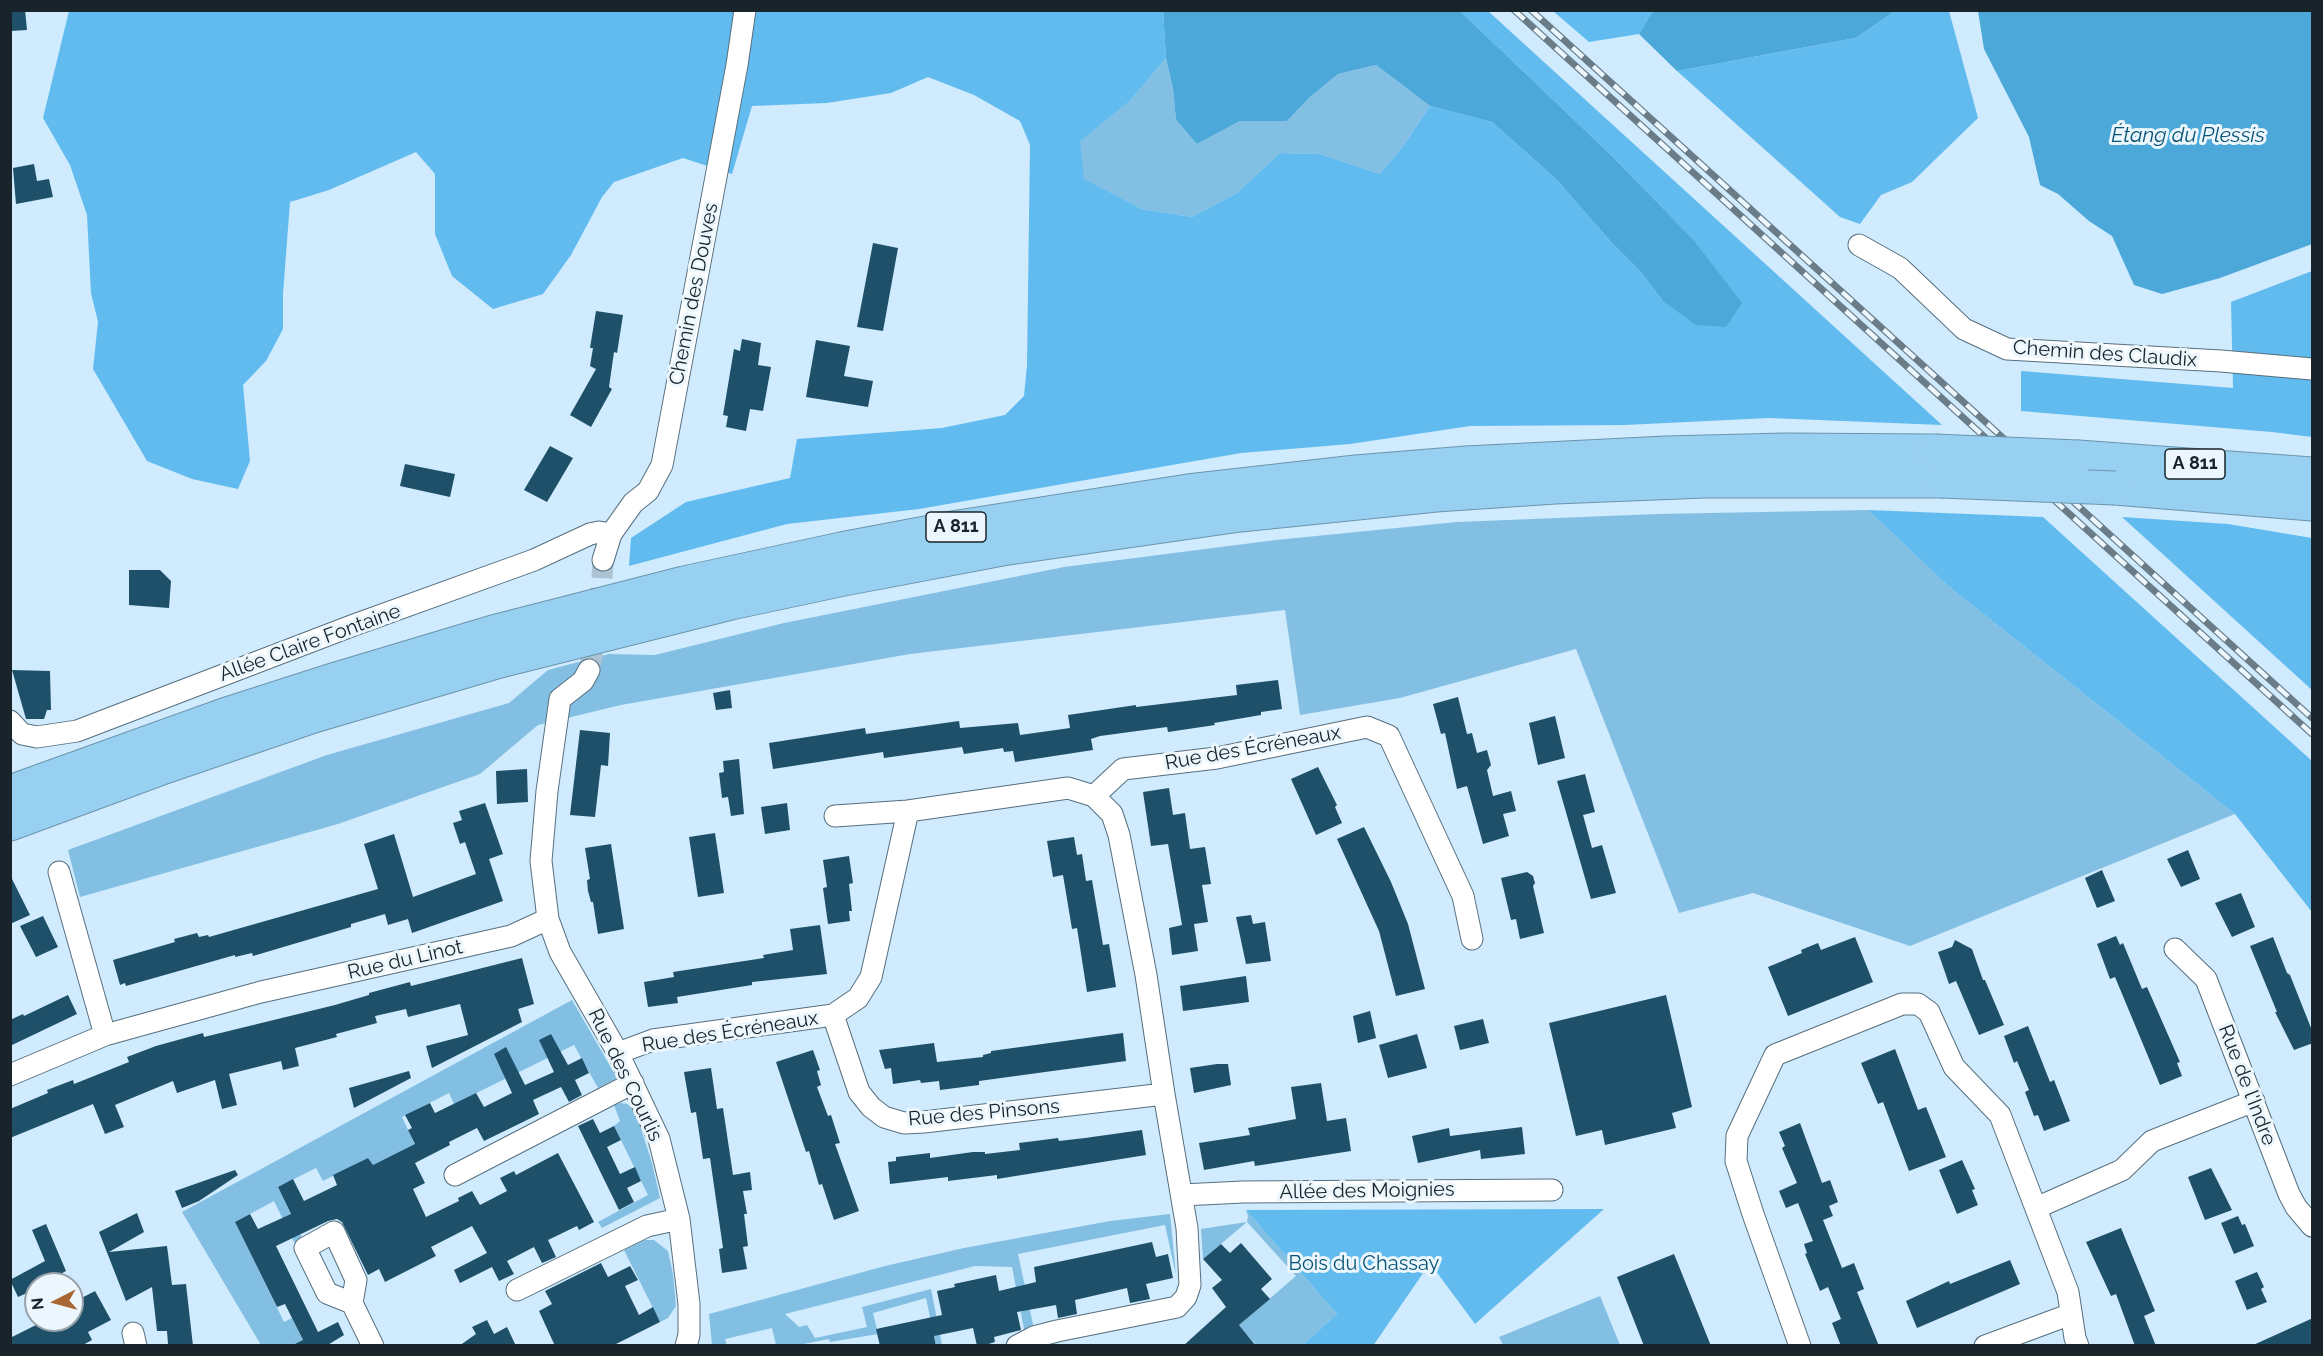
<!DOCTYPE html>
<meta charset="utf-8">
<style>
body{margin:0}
#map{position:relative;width:2323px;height:1356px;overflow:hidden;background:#cfebfd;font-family:Raleway,sans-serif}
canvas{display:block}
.frame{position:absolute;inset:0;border:12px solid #19242a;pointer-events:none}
.north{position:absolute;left:24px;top:1272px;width:60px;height:60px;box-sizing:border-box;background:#ebf6fd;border:2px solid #97a2a9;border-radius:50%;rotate:264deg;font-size:16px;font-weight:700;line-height:24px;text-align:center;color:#19242a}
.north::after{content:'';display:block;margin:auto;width:21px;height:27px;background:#a96734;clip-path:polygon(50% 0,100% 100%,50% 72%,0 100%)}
</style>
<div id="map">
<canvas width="2323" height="1356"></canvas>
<div class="frame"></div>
<div class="north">N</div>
</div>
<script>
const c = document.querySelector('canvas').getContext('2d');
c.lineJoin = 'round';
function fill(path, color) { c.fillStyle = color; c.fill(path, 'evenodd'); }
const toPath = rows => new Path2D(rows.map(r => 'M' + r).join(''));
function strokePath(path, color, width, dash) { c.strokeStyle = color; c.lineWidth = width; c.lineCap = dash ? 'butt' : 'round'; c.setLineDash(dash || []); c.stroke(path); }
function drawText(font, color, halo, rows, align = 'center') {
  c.font = font + ' Raleway,sans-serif'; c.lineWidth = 6; c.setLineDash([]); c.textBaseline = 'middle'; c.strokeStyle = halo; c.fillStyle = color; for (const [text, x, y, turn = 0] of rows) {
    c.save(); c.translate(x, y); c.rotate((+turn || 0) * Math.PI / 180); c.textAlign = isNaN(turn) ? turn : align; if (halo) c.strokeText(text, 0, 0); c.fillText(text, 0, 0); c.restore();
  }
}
const green = toPath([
 [1166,58,1173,89,1176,120,1197,144,1240,121,1287,121,1310,97,1338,74,1376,65,1430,106,1404,145,1380,174,1320,154,1280,153,1237,193,1192,217,1142,209,1083,179,1079,141,1130,101],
 [1868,510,1947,585,2235,814,1910,946,1753,893,1679,913,1576,649,1400,698,1300,715,1285,610,910,654,621,705,538,725,480,774,338,824,80,897,68,850,327,755,509,703,548,670,609,654,655,655,784,623,1064,567,1276,540,1457,522,1658,514],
 [572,1000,617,1078,598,1088,574,1045,454,1104,449,1093,402,1117,415,1145,373,1165,368,1158,323,1181,316,1168,278,1187,302,1238,294,1242,274,1201,235,1222,284,1322,292,1318,305,1345,261,1345,182,1212],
 [621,1103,628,1104,637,1116,652,1163,660,1198,602,1228,598,1222,648,1195,614,1126,620,1121,614,1105],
 [1246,1210,1337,1314,1303,1345,1256,1345,1239,1325,1296,1276,1247,1222,1203,1259,1201,1229,1247,1222,1248,1216],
 [1170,1214,1176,1275,1165,1225,1018,1254,1034,1329,1024,1329,1012,1267,975,1266,785,1314,799,1327,807,1325,815,1338,867,1327,862,1307,931,1289,942,1345,936,1345,926,1298,873,1313,878,1334,830,1342,829,1339,798,1345,776,1345,772,1328,725,1339,727,1345,712,1345,709,1314,885,1266,964,1248,1110,1221],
 [645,1240,654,1240,668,1251,673,1274,676,1306,668,1318,660,1322,624,1250],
 [1600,1296,1620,1345,1503,1345,1499,1337]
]);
const forest = toPath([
 [69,11,1163,11,1166,58,1130,101,1080,141,1084,179,1142,209,1192,217,1237,193,1280,153,1320,154,1380,174,1404,145,1430,106,1492,122,1557,180,1611,242,1640,271,1663,301,1691,237,1613,157,1460,11,1488,11,1942,425,1769,418,1625,425,1470,426,1350,444,1241,453,919,509,787,524,629,566,631,538,686,502,790,478,797,439,942,428,1005,415,1024,396,1027,365,1030,145,1020,121,974,95,928,77,891,93,827,103,752,106,732,174,683,158,614,182,602,197,571,255,543,294,493,309,452,276,435,234,435,174,416,152,329,190,290,202,283,294,283,329,266,361,243,385,250,461,238,489,192,479,147,461,93,369,98,322,91,293,87,215,70,165,43,118],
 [1553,11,1654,11,1639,34,1589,42],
 [1895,11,1949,11,1978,118,1912,182,1881,195,1860,224,1840,217,1677,71,1856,38],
 [2312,271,2312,437,2272,432,2021,411,2021,371,2233,388,2231,302],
 [1868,510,2043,517,2312,761,2312,912,2235,814,1947,585],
 [2122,517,2228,524,2312,538,2312,690],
 [1604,1209,1475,1324,1430,1263,1373,1346,1303,1345,1337,1314,1246,1210]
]);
const water = toPath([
 [1654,10,1895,10,1895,11,1856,38,1677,71,1639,34],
 [1163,11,1460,11,1613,157,1691,237,1742,303,1726,327,1696,325,1663,301,1640,271,1611,242,1557,180,1492,122,1430,106,1376,65,1338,74,1310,97,1287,121,1240,121,1197,144,1176,120,1173,89,1166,58],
 [1978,11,2312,11,2312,244,2220,278,2162,294,2134,285,2112,236,2089,221,2058,194,2040,185,2029,137,1984,49]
]);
const building = toPath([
 [10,10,25,10,27,30,10,31],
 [34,164,37,181,49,179,53,197,16,204,13,168],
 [873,243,898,248,883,331,857,327],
 [596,311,623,315,617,353,614,352,609,387,612,389,591,427,570,415,596,369,590,366,593,348,590,348],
 [742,339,761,343,758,365,771,367,763,411,750,409,746,431,726,427,728,416,723,415,734,349,740,351],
 [816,340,850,346,844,376,873,381,868,407,806,397],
 [550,446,573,458,547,502,524,490],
 [405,464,455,474,450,497,400,486],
 [129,570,160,570,171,581,169,608,129,605],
 [12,670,50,671,51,710,47,710,44,719,26,719],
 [1278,680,1282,709,1261,712,1261,715,1214,723,1215,725,1168,732,1167,727,1100,736,1091,739,1093,750,1015,762,1013,751,1004,752,1003,748,964,754,962,747,884,758,883,752,773,769,769,743,865,728,866,734,959,721,960,728,1018,723,1020,735,1070,728,1068,715,1136,705,1136,707,1237,695,1236,685],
 [730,690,732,708,716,710,713,693],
 [1458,697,1467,734,1472,733,1477,753,1487,750,1491,765,1487,770,1493,796,1511,791,1516,811,1503,814,1509,836,1483,844,1467,786,1457,789,1445,733,1441,734,1433,704],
 [1555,716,1565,758,1538,765,1529,723],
 [580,730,610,733,608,766,601,765,595,817,570,815],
 [739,759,744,814,731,816,728,797,722,798,719,773,724,772,723,761],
 [1318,767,1337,805,1335,807,1342,823,1316,835,1291,779],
 [527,769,528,802,497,804,496,771],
 [1585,774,1595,812,1583,815,1592,848,1602,845,1616,893,1591,899,1557,781],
 [1169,788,1173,815,1185,813,1190,849,1205,847,1211,884,1202,885,1208,922,1194,924,1198,951,1172,955,1169,928,1182,925,1168,844,1151,846,1143,792],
 [485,803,503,854,489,859,503,901,412,933,408,919,388,925,385,914,351,924,351,927,253,956,252,953,235,957,235,955,126,986,125,983,120,985,113,960,175,942,174,939,197,933,199,937,208,935,209,937,378,889,364,844,394,834,413,897,476,874,465,842,460,844,453,823,462,820,459,811],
 [787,803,790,830,765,834,761,807],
 [1364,827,1391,882,1408,924,1425,989,1396,996,1379,931,1337,839],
 [715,833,724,893,698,897,689,837],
 [1074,837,1077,855,1082,854,1086,881,1092,880,1103,945,1109,944,1116,987,1087,992,1077,928,1072,929,1063,875,1053,877,1047,841],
 [611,844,624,929,598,934,593,902,591,902,588,891,587,880,590,879,585,848],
 [2188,850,2200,879,2181,887,2167,859],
 [849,856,853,883,849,884,852,911,849,911,850,921,828,924,823,888,827,887,823,860],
 [2102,870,2115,901,2097,908,2085,878],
 [1527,872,1533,876,1535,883,1533,886,1544,933,1520,939,1516,919,1511,920,1501,878],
 [10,875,30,915,10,924],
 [2241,893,2255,927,2232,937,2215,903],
 [1251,915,1253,924,1265,922,1271,961,1246,964,1236,917],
 [43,916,58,947,36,957,20,926],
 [820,925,827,974,752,982,752,985,677,997,678,1003,648,1007,644,982,674,977,673,972,764,958,763,955,793,950,790,929],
 [2116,936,2120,945,2123,943,2142,989,2147,987,2180,1062,2177,1063,2182,1076,2160,1085,2115,977,2110,979,2097,944],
 [1855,937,1873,982,1788,1016,1768,967,1802,953,1801,950,1818,943,1821,950],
 [2273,937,2287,973,2290,975,2313,1033,2313,1043,2294,1050,2275,1012,2277,1012,2250,946],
 [1955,940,1972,949,1983,980,1985,980,2004,1025,1979,1035,1956,981,1949,984,1938,952,1952,947],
 [522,958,534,1004,518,1009,522,1022,432,1068,426,1046,468,1035,460,1004,408,1017,406,1009,375,1016,377,1023,336,1034,337,1037,295,1048,299,1066,283,1070,281,1061,229,1074,237,1105,222,1109,215,1080,177,1093,173,1081,115,1105,124,1127,105,1134,93,1104,10,1138,10,1109,48,1093,47,1090,73,1080,74,1084,129,1062,127,1057,156,1046,203,1033,204,1037,245,1027,335,1005,369,995,369,993,410,982,411,986],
 [1246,976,1249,1002,1183,1011,1180,986],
 [68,995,77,1014,10,1046,10,1020,23,1014,24,1016],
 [1666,995,1692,1107,1672,1113,1676,1128,1605,1145,1602,1130,1576,1136,1549,1023],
 [1370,1011,1376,1038,1358,1043,1353,1016],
 [1483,1019,1489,1043,1460,1050,1454,1026],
 [2028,1026,2050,1082,2054,1080,2070,1121,2044,1131,2038,1115,2034,1116,2025,1092,2029,1090,2017,1061,2014,1063,2004,1036],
 [1123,1033,1126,1061,979,1081,979,1085,940,1090,939,1081,921,1083,920,1080,893,1084,891,1068,885,1069,879,1050,934,1043,937,1062,983,1057,983,1055,991,1053,991,1051],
 [551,1034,568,1065,582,1058,589,1073,575,1080,582,1095,569,1102,561,1087,533,1100,539,1114,525,1121,484,1141,477,1128,449,1142,450,1145,415,1163,425,1183,413,1189,426,1217,459,1201,458,1198,472,1191,480,1205,507,1191,500,1178,514,1171,516,1175,558,1153,594,1222,579,1230,577,1226,548,1240,556,1257,542,1263,534,1247,507,1261,514,1274,499,1281,492,1267,460,1283,454,1270,487,1253,472,1226,431,1247,436,1256,385,1282,379,1269,368,1275,342,1222,337,1219,328,1221,276,1246,318,1332,338,1322,344,1335,326,1346,291,1346,303,1340,285,1304,277,1307,235,1222,250,1214,258,1229,291,1214,278,1187,293,1179,304,1201,337,1185,333,1175,368,1158,373,1165,415,1144,408,1130,412,1128,405,1115,430,1103,435,1113,476,1093,484,1107,512,1093,494,1054,506,1047,525,1085,554,1072,539,1040],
 [1417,1034,1427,1068,1388,1078,1379,1045],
 [1895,1049,1918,1110,1926,1107,1946,1157,1909,1171,1883,1102,1878,1104,1861,1063],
 [813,1050,820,1070,817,1071,821,1085,817,1087,828,1116,831,1115,840,1143,835,1144,859,1211,834,1220,822,1184,819,1185,809,1151,806,1152,776,1062],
 [1217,1064,1228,1064,1231,1085,1194,1093,1190,1068],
 [711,1068,717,1109,723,1108,733,1175,750,1172,752,1190,743,1191,747,1214,744,1214,748,1246,743,1247,747,1269,722,1273,719,1249,723,1248,710,1158,703,1159,696,1112,691,1113,684,1072],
 [409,1071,411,1078,354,1108,349,1088],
 [1321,1083,1327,1121,1346,1118,1351,1151,1255,1166,1254,1161,1204,1170,1199,1143,1250,1135,1248,1128,1296,1119,1291,1087],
 [593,1119,600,1133,614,1126,621,1140,607,1147,620,1174,635,1167,641,1181,627,1188,634,1202,619,1210,578,1126],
 [1800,1123,1822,1183,1830,1180,1838,1202,1829,1206,1833,1216,1823,1220,1842,1268,1854,1263,1864,1289,1857,1292,1879,1346,1841,1346,1832,1323,1841,1319,1828,1287,1820,1291,1805,1254,1807,1253,1804,1244,1813,1241,1798,1203,1786,1208,1779,1191,1797,1183,1782,1148,1785,1146,1779,1132],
 [1522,1127,1525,1154,1481,1159,1480,1150,1418,1163,1412,1136,1449,1128,1450,1136],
 [1142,1130,1146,1155,997,1179,997,1175,948,1181,948,1177,890,1184,888,1162,896,1161,896,1157,930,1153,930,1158,973,1152,985,1152,985,1154,1020,1150,1019,1143,1058,1138,1059,1141,1085,1138],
 [1962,1160,1975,1189,1972,1190,1978,1205,1957,1214,1939,1170],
 [2211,1168,2232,1210,2205,1220,2188,1177],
 [235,1170,238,1175,199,1201,182,1208,175,1191],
 [137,1213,144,1232,109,1252,167,1246,172,1285,186,1284,193,1346,168,1344,167,1331,157,1331,152,1287,126,1301,99,1232],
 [2238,1216,2242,1225,2245,1224,2254,1246,2234,1254,2221,1223],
 [46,1224,66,1271,42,1284,36,1284,36,1289,18,1297,10,1280,45,1261,32,1230],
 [2121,1228,2155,1311,2144,1316,2156,1346,2135,1346,2116,1294,2111,1296,2086,1242],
 [1152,1242,1156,1257,1168,1254,1173,1278,1146,1284,1150,1299,1130,1303,1127,1288,1075,1300,1077,1314,1058,1318,1056,1305,1017,1312,1021,1330,994,1337,995,1342,982,1346,977,1346,973,1328,934,1336,936,1346,880,1346,876,1329,942,1315,937,1291,955,1287,954,1284,996,1275,999,1291,1036,1282,1034,1267],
 [1241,1243,1272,1279,1261,1289,1270,1299,1239,1325,1256,1346,1183,1346,1226,1307,1212,1288,1222,1280,1203,1259,1221,1244,1230,1253],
 [1674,1254,1711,1346,1644,1346,1617,1277],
 [2010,1260,2020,1284,1917,1328,1906,1301,1949,1281,1950,1284],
 [601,1263,608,1277,630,1266,638,1280,625,1286,639,1315,653,1307,660,1322,612,1346,555,1346,539,1311,552,1304,545,1291],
 [2257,1272,2264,1287,2261,1289,2267,1302,2247,1310,2235,1281],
 [95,1291,111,1320,88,1332,92,1340,81,1346,10,1346,10,1338,46,1320,50,1326,62,1320,72,1320,72,1303],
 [2313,1318,2313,1346,2251,1346],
 [487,1320,494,1334,507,1327,516,1346,459,1346,476,1334,472,1327]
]);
const minorTunnel = toPath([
 [589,670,600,615,603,560]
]);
const minor = toPath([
 [1859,245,1900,268,1964,329,2007,349,2221,361,2312,369],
 [603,560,611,534,633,503,648,491,662,465,737,65,745,10],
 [10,721,22,734,37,737,77,731,354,625,534,560,590,534,599,532,611,534],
 [1094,796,1123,769,1217,758,1367,727,1389,736,1463,896,1472,939],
 [835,816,908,811,1068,788,1094,796,1112,814,1119,835,1146,975,1164,1094,1187,1228,1190,1285,1186,1297,1177,1307,1057,1331,1034,1337,1017,1346],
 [59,872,105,1035],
 [548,919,560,952,618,1053,659,1139,679,1219,689,1304,689,1335,686,1346],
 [2175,949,2206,979,2289,1194,2296,1207,2312,1226],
 [833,1015,859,1092,871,1107,884,1117,904,1123,924,1122,1164,1094],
 [618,1053,653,1040,833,1015,858,998,871,977,908,811],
 [10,1075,105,1035,261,992,511,936,548,919,541,861,547,791,560,699,583,681,589,670],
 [455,1175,633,1083],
 [1182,1195,1243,1192,1552,1190],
 [2036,1208,2122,1170,2152,1141,2254,1101],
 [517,1290,647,1226,679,1219],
 [352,1303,327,1293,305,1248,334,1232,356,1280,352,1303,373,1346],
 [133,1333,136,1346],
 [1800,1346,1753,1214,1736,1161,1737,1136,1775,1055,1902,1004,1918,1004,1929,1012,1954,1067,2000,1115,2068,1292,2075,1338,2078,1346],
 [1985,1346,2071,1314]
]);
const motorway = toPath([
 [2078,457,2312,474],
 [2115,488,2312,504],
 [10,792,224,715,333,680,493,632,684,583,841,549,952,528,1188,491,1356,472,1466,463,1666,453,1785,450,1935,451],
 [10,824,159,769,314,716,500,661,731,603,844,579,1002,549,1240,515,1436,495,1555,487,1705,481,1941,481]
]);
const rail = toPath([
 [1514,10,2312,734],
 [1531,10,2312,718]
]);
const motorwayBridge = toPath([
 [1935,451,2078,457],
 [1941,481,2115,488]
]);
const shields = [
 [2195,464,60],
 [956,527,60]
];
const shieldNames = [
 ["A 811",2195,464],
 ["A 811",956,527]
];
const streetNames = [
 ["Chemin des Douves",694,294,-79],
 ["Chemin des Claudix",2105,354,4],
 ["Allée Claire Fontaine",310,643,-20],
 ["Rue des Écréneaux",1253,748,-10],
 ["Rue du Linot",405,960,-13],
 ["Rue des Écréneaux",730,1032,-9],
 ["Rue des Courlis",625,1075,64],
 ["Rue de l'Indre",2247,1085,69],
 ["Rue des Pinsons",984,1113,-5],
 ["Allée des Moignies",1367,1191,-1]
];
const parkNames = [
 ["Bois du Chassay",1364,1264]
];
const waterNames = [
 ["Étang du Plessis",2188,136]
];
fill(green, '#83bfe2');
fill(forest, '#61bbee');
fill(water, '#4da8da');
fill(building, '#1f506a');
strokePath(minorTunnel, '#abc3d3', 21, [21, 10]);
strokePath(minor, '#566f7e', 23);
strokePath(motorway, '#6c94ac', 35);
strokePath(minor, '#fff', 21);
strokePath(motorway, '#98d0f2', 33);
strokePath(rail, '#6a7c88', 7);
strokePath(rail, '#ebf6fd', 4.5, [14]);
strokePath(motorwayBridge, '#6c94ac', 35, []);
strokePath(motorwayBridge, '#98d0f2', 33);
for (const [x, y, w] of shields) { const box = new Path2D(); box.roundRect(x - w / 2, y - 15, w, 30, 4.5); c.fillStyle = '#ebf6fd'; c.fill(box); strokePath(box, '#19242a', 1.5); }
drawText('bold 18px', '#19242a', null, shieldNames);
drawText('20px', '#19242a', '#ebf6fd', streetNames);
drawText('20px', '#075274', '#ebf6fd', parkNames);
drawText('italic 21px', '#095375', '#ebf6fd', waterNames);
</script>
